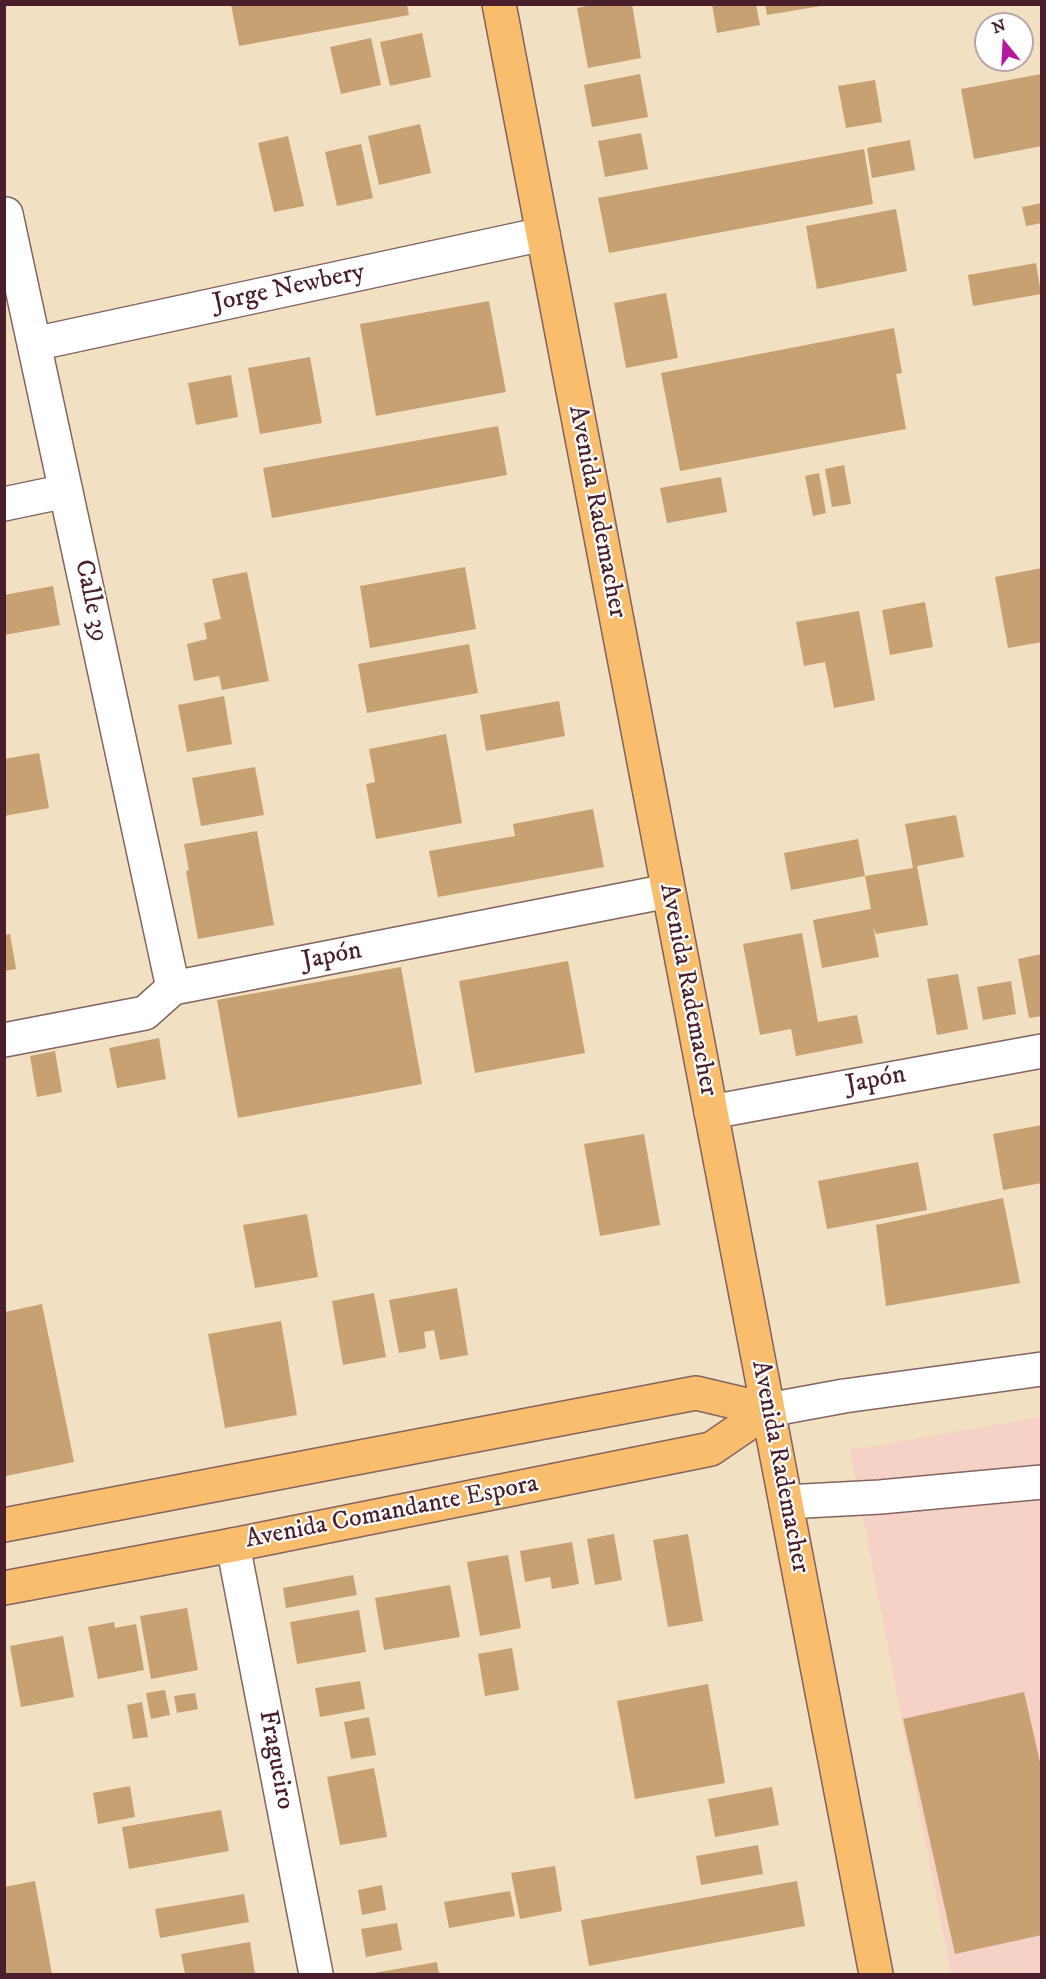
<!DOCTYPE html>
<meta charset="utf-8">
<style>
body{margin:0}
#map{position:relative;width:1046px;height:1979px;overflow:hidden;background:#f1e0c2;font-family:"IM FELL DW Pica",serif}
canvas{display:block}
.frame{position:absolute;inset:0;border:6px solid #4a1f2b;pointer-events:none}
.north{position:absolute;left:974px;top:12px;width:60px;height:60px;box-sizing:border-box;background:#fff;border:2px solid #b7a5aa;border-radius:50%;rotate:342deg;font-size:16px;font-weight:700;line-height:24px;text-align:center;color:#4a1f2b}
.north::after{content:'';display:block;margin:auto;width:21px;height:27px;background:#b5179e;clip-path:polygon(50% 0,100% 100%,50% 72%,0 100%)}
</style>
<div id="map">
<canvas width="1046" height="1979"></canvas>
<div class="frame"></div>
<div class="north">N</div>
</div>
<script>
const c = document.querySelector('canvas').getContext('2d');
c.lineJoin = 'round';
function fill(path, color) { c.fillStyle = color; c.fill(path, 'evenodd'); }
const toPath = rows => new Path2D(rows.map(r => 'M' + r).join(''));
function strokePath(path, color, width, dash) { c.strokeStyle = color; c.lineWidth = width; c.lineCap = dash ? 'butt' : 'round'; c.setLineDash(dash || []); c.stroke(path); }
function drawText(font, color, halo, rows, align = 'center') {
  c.font = font + ' "IM FELL DW Pica",serif'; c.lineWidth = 4.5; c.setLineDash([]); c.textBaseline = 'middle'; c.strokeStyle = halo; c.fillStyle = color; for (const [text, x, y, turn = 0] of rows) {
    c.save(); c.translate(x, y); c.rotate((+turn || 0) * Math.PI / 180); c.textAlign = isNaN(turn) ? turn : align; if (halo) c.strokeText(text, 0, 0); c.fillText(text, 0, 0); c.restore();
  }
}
const built = toPath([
 [1041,1417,1041,1974,951,1974,850,1450]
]);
const building = toPath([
 [231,4,407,4,409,15,239,46],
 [597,4,632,4,641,58,588,68,577,8],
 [712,4,756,4,760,25,717,33],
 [765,4,820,4,821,6,767,15],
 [422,33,431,77,390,86,380,42],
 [371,38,381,85,341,94,330,47],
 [640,74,648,117,592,127,584,85],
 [1041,74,1042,146,974,159,961,89],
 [875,80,882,122,846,128,838,86],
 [420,124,431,173,379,185,368,136],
 [641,133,648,169,605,177,598,141],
 [288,136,304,206,274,212,258,143],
 [910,140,915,170,872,178,867,148],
 [361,144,373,198,337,206,325,152],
 [864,149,873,204,609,253,598,198],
 [1042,203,1042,223,1026,226,1022,207],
 [896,209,907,271,817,289,806,226],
 [1036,263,1041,294,973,306,968,275],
 [666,293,678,358,626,368,614,303],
 [489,301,506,392,376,416,360,324],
 [894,328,902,373,896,374,906,429,680,471,661,373],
 [310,357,322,423,260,434,248,368],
 [231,375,238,417,196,425,188,383],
 [498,426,507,475,272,518,263,468],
 [844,465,851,504,832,507,825,469],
 [819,473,826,513,813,516,805,476],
 [721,477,727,512,667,523,660,488],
 [465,567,476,629,370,648,360,586],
 [1042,568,1042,642,1008,648,995,577],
 [247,572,269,681,222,690,219,676,194,681,187,644,207,639,204,623,221,619,212,579],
 [53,586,60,625,4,635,4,595],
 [925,602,933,647,890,655,882,610],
 [859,611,875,700,834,708,825,662,804,666,796,622],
 [469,644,478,693,367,713,358,664],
 [224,696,232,744,187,752,178,705],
 [559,701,565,736,486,751,480,715],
 [446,734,462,823,376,839,366,784,375,782,369,749],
 [39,753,49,808,4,816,4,759],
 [255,767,264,815,201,826,192,778],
 [593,809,604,867,438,897,429,851,515,836,513,824],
 [956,815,964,857,917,866,928,925,876,934,873,926,879,957,822,968,813,920,871,909,865,876,913,868,905,824],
 [257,831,274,925,198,939,186,871,189,870,184,844],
 [858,839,865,876,791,890,784,853],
 [802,933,818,1022,857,1015,863,1043,796,1056,791,1029,760,1035,743,944],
 [10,934,16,969,4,971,4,935],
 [1042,954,1042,1016,1029,1018,1018,959],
 [568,961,585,1053,475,1073,459,981],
 [401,967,422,1084,238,1118,217,1000],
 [958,974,968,1029,937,1035,927,979],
 [1011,981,1016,1014,983,1020,977,987],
 [159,1038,166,1079,117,1088,109,1048],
 [55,1051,62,1092,37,1097,30,1056],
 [1042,1125,1042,1183,1003,1190,993,1134],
 [644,1134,660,1225,600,1236,584,1144],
 [918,1162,927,1210,827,1229,818,1181],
 [1003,1198,1020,1283,886,1306,876,1225],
 [307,1214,318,1277,255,1288,243,1225],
 [457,1288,468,1355,440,1360,434,1330,424,1332,426,1348,399,1353,389,1300],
 [374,1293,386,1357,343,1365,332,1301],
 [42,1304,74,1462,6,1476,5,1468,5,1312],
 [281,1321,297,1415,225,1428,208,1334],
 [614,1534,622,1580,595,1585,587,1539],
 [688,1534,703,1621,668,1627,653,1540],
 [572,1542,579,1584,552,1589,550,1577,525,1582,520,1551],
 [508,1555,521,1628,480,1636,467,1562],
 [353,1575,357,1595,286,1608,283,1588],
 [450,1585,460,1637,384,1650,375,1598],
 [187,1608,198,1670,151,1679,140,1616],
 [359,1610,366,1652,297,1664,290,1622],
 [114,1622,115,1628,136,1624,144,1670,98,1679,88,1627],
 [63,1636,74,1697,21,1707,10,1646],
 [512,1648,519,1690,485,1696,478,1654],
 [360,1681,365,1709,320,1717,315,1688],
 [708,1684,725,1783,635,1799,617,1701],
 [165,1690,170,1715,151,1719,146,1693],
 [1024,1692,1042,1771,1042,1935,955,1954,903,1719],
 [195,1693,198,1709,177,1713,174,1696],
 [142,1702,148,1737,133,1739,127,1705],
 [369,1717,376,1755,351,1759,344,1722],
 [374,1768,387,1837,340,1845,327,1777],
 [130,1786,135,1817,98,1824,93,1793],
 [772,1787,779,1825,715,1837,708,1799],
 [221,1810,229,1851,129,1869,122,1827],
 [758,1845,763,1874,701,1885,696,1856],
 [555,1866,562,1911,520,1919,511,1873],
 [35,1881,52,1974,4,1974,4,1887],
 [797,1881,805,1926,589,1966,581,1920],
 [382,1885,386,1910,362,1915,358,1890],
 [510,1891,515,1916,449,1928,444,1902],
 [244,1894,249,1922,160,1938,155,1909],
 [397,1923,402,1950,366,1957,361,1929],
 [250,1942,255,1974,185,1974,181,1954],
 [437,1962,439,1974,374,1974,374,1973]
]);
const minor = toPath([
 [6,214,173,988],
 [34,344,543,234],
 [4,504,66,491],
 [4,1040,145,1013,173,988,668,891],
 [711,1112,1042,1051],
 [768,1410,844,1396,1042,1369],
 [786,1502,880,1497,1042,1482],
 [233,1545,316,1974]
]);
const major = toPath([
 [499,4,876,1974],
 [4,1525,696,1393,768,1410],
 [4,1588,233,1545,711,1449,768,1410]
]);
const streetNames = [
 ["Jorge Newbery",289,289,-12],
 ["Avenida Rademacher",596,512,79],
 ["Calle 39",90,601,78],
 ["Japón",332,957,-11],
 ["Avenida Rademacher",687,990,79],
 ["Japón",876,1081,-11],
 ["Avenida Rademacher",779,1467,79],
 ["Avenida Comandante Espora",392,1513,-11],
 ["Fragueiro",275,1760,79]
];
fill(built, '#f6d1c5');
fill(building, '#c7a171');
strokePath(minor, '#846360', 36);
strokePath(major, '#846360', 36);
strokePath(minor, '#fff', 33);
strokePath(major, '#f9be6d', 33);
drawText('26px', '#4a1f2b', '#fff', streetNames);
</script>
